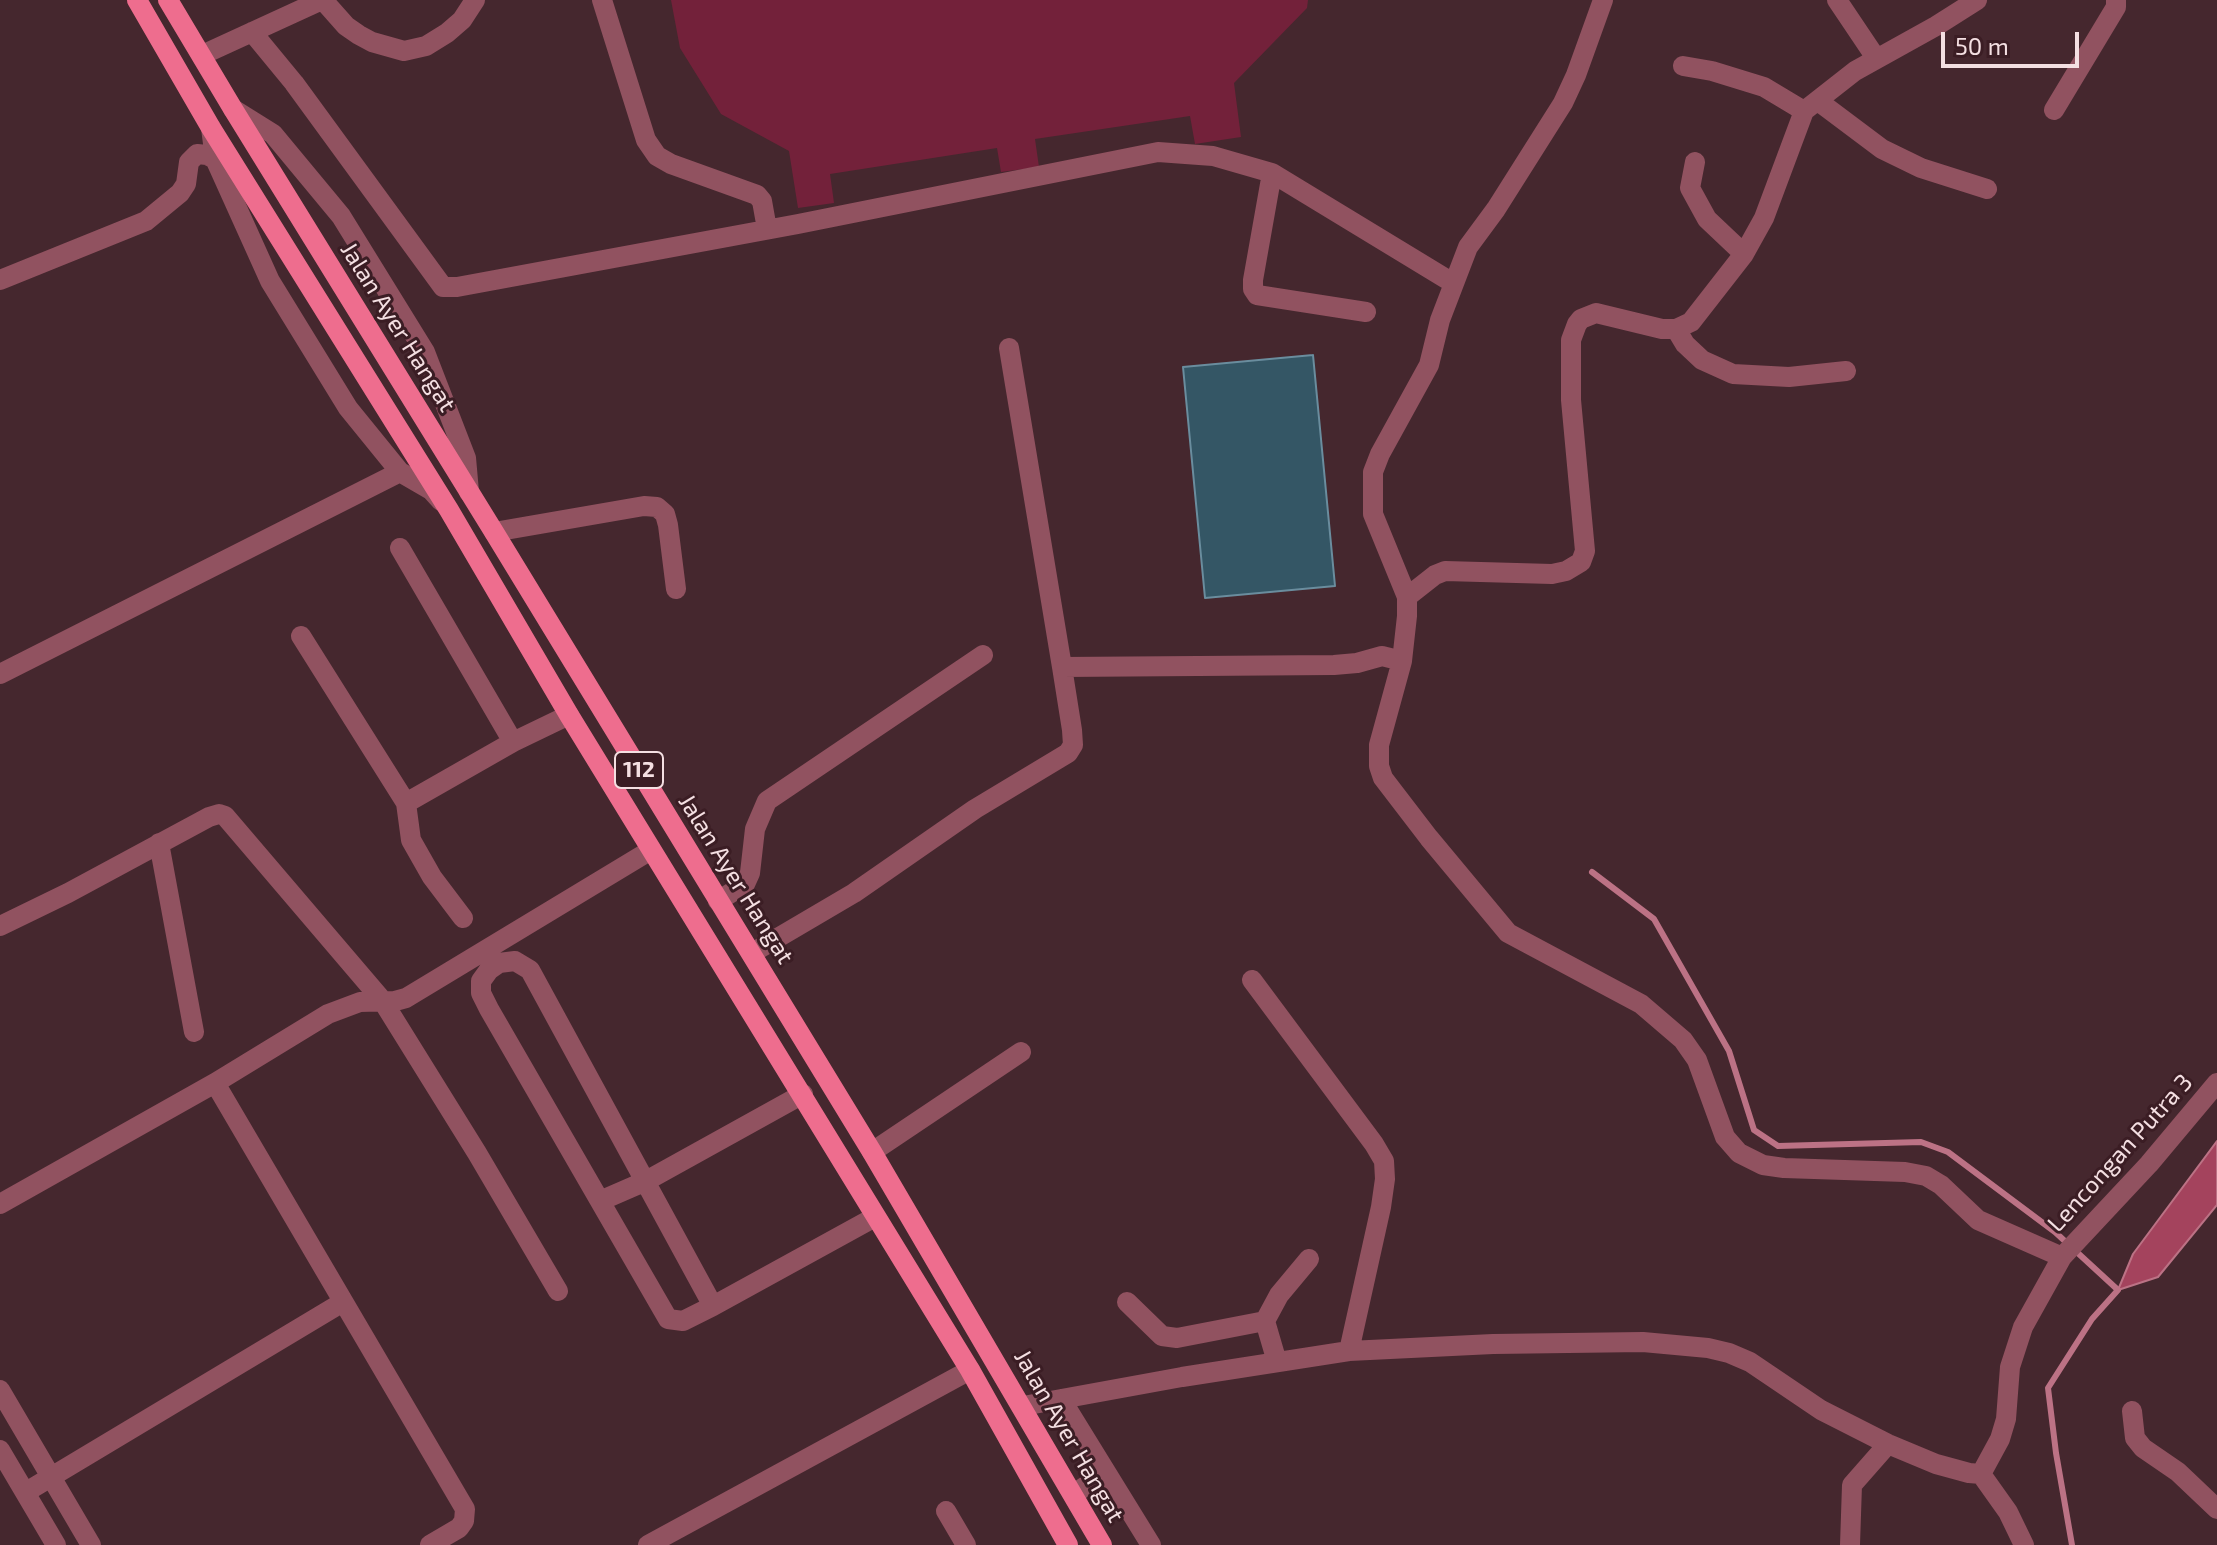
<!DOCTYPE html>
<style>
body{margin:0}
#map{position:relative;width:2217px;height:1545px;overflow:hidden;background:#45272e;font-family:"Exo 2",sans-serif}
canvas{display:block}
.scale{position:absolute;left:1941px;top:32px;width:138px;height:36px;box-sizing:border-box;border:4px solid #f4dfe2;border-top:0;padding-left:10px;font-size:24px;line-height:28px;white-space:nowrap;color:#f4dfe2;-webkit-text-stroke:6px #3b1d24;paint-order:stroke}
</style>
<div id="map">
<canvas width="2217" height="1545"></canvas>
<div class="scale">50 m</div>
</div>
<script>
const c = document.querySelector('canvas').getContext('2d');
c.lineJoin = 'round';
function fill(path, color) { c.fillStyle = color; c.fill(path, 'evenodd'); }
const toPath = rows => new Path2D(rows.map(r => 'M' + r).join(''));
function strokePath(path, color, width, dash) { c.strokeStyle = color; c.lineWidth = width; c.lineCap = dash ? 'butt' : 'round'; c.setLineDash(dash || []); c.stroke(path); }
function drawText(font, color, halo, rows, align = 'center') {
  c.font = font + ' "Exo 2",sans-serif'; c.lineWidth = 6; c.setLineDash([]); c.textBaseline = 'middle'; c.strokeStyle = halo; c.fillStyle = color; for (const [text, x, y, turn = 0] of rows) {
    c.save(); c.translate(x, y); c.rotate((+turn || 0) * Math.PI / 180); c.textAlign = isNaN(turn) ? turn : align; if (halo) c.strokeText(text, 0, 0); c.fillText(text, 0, 0); c.restore();
  }
}
const green = toPath([
 [671,0,1308,0,1307,8,1234,83,1241,137,1195,144,1190,116,1035,139,1039,167,1001,172,997,148,830,174,834,203,798,208,789,151,721,114,680,48]
]);
const water = toPath([
 [2217,1141,2217,1205,2158,1277,2118,1290,2133,1254,2217,1141]
]);
const stream = toPath([
 [1592,872,1654,919,1729,1051,1754,1130,1778,1146,1921,1142,1948,1152,2055,1232,2118,1290,2092,1319,2048,1388,2056,1453,2072,1545]
]);
const building = toPath([
 [1313,355,1335,586,1205,598,1183,367,1313,355]
]);
const minor = toPath([
 [323,0,346,26,359,35,372,42,404,51,426,46,447,33,462,20,475,0],
 [602,0,646,140,657,156,671,164,757,195,762,201,767,229],
 [1603,0,1576,75,1563,103,1496,209,1468,247,1440,320,1429,365,1380,454,1373,472,1373,514,1407,597,1407,616,1402,661,1379,745,1379,766,1383,778,1429,838,1508,933,1641,1004,1683,1040,1697,1060,1725,1137,1739,1153,1763,1165,1784,1168,1905,1172,1926,1176,1941,1185,1978,1220,2062,1257],
 [1837,0,1876,58],
 [252,32,294,83,443,287,457,287,798,224,1158,152,1213,156,1272,173,1453,283],
 [202,55,322,0],
 [1683,66,1712,71,1764,87,1804,111],
 [1818,101,1882,149,1921,168,1987,189],
 [233,109,273,134,341,216,425,352,466,458,469,492],
 [2054,110,2116,7,2116,0],
 [211,128,215,159,270,281,348,408,400,472,431,490,441,501],
 [1695,162,1690,188,1707,219,1744,254],
 [1272,173,1253,280,1253,289,1257,295,1366,312],
 [0,280,146,221,180,193,186,184,189,162,197,154,207,155,215,159],
 [1676,329,1685,344,1702,360,1733,374,1789,377,1846,371],
 [1009,348,1062,667],
 [494,532,644,506,657,507,665,514,668,525,676,589],
 [400,548,513,742],
 [1407,597,1435,575,1445,571,1552,574,1566,571,1581,562,1585,551,1571,400,1571,340,1577,324,1581,319,1596,313,1662,329,1676,329,1691,322,1744,254,1764,218,1804,111,1855,71,1936,26,1977,0],
 [301,636,406,803,513,742,569,715],
 [0,674,400,472],
 [406,803,411,840,432,877,463,918],
 [159,843,194,1032],
 [718,901,745,884,750,873,755,829,767,801,983,655],
 [0,926,68,893,209,817,219,814,225,816,382,1000,477,1153,558,1291],
 [752,953,854,893,975,809,1068,753,1073,745,1072,730,1062,667,1334,665,1357,663,1382,656,1402,661],
 [1252,980,1374,1144,1384,1161,1385,1179,1381,1207,1349,1351],
 [215,1083,465,1509,464,1521,459,1528,430,1545],
 [872,1152,1021,1052],
 [600,1201,646,1181,803,1094],
 [0,1204,215,1083,328,1014,360,1002,395,1001,406,998,651,850],
 [1127,1302,1162,1336,1177,1338,1265,1321],
 [713,1306,530,970,515,961,499,963,489,970,481,981,481,993,489,1009,668,1319,683,1321,713,1306,875,1217],
 [1277,1362,1265,1321,1279,1295,1309,1259],
 [0,1390,91,1545],
 [1061,1399,1151,1545],
 [1023,1406,1182,1377,1349,1351,1493,1344,1643,1342,1708,1348,1729,1353,1750,1362,1821,1410,1888,1444,1936,1464,1969,1473,1981,1474],
 [2132,1411,2135,1438,2143,1448,2178,1472,2217,1509],
 [0,1450,56,1545],
 [1981,1474,2000,1439,2006,1419,2010,1367,2023,1327,2062,1257,2149,1164,2217,1083],
 [1981,1474,2008,1512,2024,1545],
 [26,1492,343,1302],
 [1074,1494,1106,1472],
 [946,1511,966,1545],
 [648,1545,970,1370],
 [1850,1545,1852,1485,1888,1444]
]);
const major = toPath([
 [137,0,211,128,449,510,569,715,970,1370,1068,1545],
 [168,0,233,109,494,532,872,1152,1102,1545]
]);
const shields = [
 [639,770,48]
];
const shieldNames = [
 ["112",639,770]
];
const streetNames = [
 ["Jalan Ayer Hangat",398,327,58],
 ["Jalan Ayer Hangat",736,879,58],
 ["Lencongan Putra 3",2120,1153,-48],
 ["Jalan Ayer Hangat",1069,1436,60]
];
fill(green, '#73213a');
fill(water, '#a4435d');
strokePath(water, '#bc7285', 2);
strokePath(stream, '#bc7285', 6);
fill(building, '#345665');
strokePath(building, '#6a8d9e', 2);
strokePath(minor, '#915260', 20);
strokePath(major, '#ee6d8e', 20);
for (const [x, y, w] of shields) { const box = new Path2D(); box.roundRect(x - w / 2, y - 18, w, 36, 6); c.fillStyle = '#3b1d24'; c.fill(box); strokePath(box, '#f4dfe2', 2); }
drawText('bold 22px', '#f4dfe2', null, shieldNames);
drawText('24px', '#f4dfe2', '#3b1d24', streetNames);
</script>
